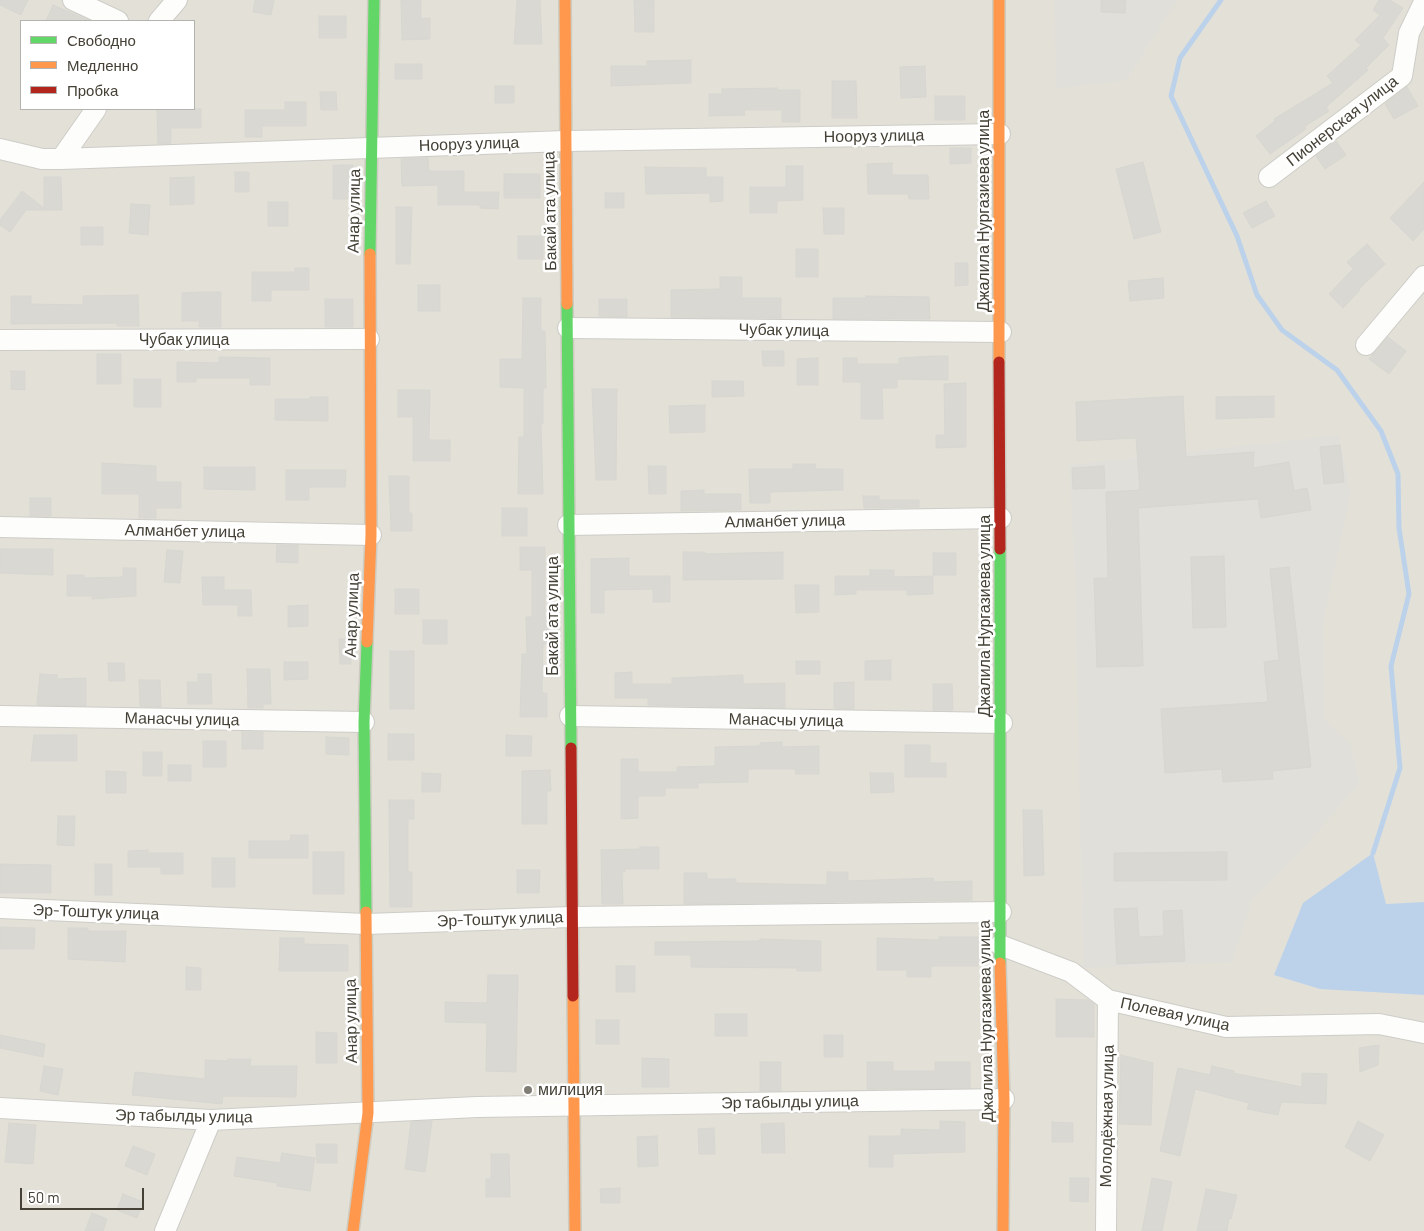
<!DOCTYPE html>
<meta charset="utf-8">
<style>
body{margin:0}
#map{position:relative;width:1424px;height:1231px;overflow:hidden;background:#efefea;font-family:Barlow,sans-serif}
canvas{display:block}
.legend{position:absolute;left:20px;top:20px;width:175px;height:90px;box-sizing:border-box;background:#fff;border:1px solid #b5b3af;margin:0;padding:6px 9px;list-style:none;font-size:15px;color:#454136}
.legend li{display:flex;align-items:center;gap:10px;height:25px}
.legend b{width:25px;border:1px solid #b5b3af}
.scale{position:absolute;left:20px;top:1188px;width:124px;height:22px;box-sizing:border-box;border:2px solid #454136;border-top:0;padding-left:6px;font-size:15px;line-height:18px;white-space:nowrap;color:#454136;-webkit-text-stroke:4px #fff;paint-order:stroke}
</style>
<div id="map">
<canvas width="1424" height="1231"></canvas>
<ul class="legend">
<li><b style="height:6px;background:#63d668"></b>Свободно</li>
<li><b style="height:6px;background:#ff974d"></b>Медленно</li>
<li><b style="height:6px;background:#b3261e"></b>Пробка</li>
</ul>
<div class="scale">50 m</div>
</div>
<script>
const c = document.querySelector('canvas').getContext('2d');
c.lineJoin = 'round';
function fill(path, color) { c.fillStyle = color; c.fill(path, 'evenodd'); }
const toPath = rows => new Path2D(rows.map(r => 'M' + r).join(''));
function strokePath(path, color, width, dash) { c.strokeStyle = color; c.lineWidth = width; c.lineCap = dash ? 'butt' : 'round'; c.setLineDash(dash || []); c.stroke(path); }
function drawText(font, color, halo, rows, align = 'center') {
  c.font = font + ' Barlow,sans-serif'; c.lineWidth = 5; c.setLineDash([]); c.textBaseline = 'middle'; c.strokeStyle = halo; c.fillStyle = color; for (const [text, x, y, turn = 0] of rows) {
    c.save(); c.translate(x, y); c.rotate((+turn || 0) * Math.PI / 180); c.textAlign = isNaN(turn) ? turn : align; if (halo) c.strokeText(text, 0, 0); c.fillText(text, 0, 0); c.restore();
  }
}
const residential = toPath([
 [0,0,1424,0,1424,1231,0,1231],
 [21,21,194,21,194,109,21,109]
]);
const industrial = toPath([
 [1054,0,1178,0,1127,80,1056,89],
 [1339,435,1351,493,1323,624,1324,719,1350,743,1360,783,1299,854,1253,899,1232,962,1083,968,1075,577,1069,465]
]);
const water = toPath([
 [1373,853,1386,904,1424,902,1424,995,1320,989,1274,975,1303,903]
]);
const stream = toPath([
 [1221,0,1180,58,1171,96,1237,236,1257,295,1282,330,1337,370,1381,431,1398,474,1399,528,1409,594,1391,666,1400,768,1373,853]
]);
const building = toPath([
 [0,0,28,0,21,15,0,5,0,0],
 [255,0,274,0,271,15,253,12,255,0],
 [401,0,421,0,421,19,430,18,430,39,402,40,401,0],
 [517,0,540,0,542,44,514,44,517,0],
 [634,0,654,0,654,32,635,32,634,0],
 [1101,0,1126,0,1125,13,1101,12,1101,0],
 [1379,0,1390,0,1403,8,1383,38,1389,45,1366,68,1368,70,1326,107,1329,111,1305,126,1306,129,1270,154,1256,136,1275,121,1274,119,1333,83,1327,76,1361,45,1355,40,1380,15,1373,10,1379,0],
 [53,5,90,21,46,21,53,5],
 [319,16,346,16,346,38,319,38,319,16],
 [691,60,691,83,611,86,611,66,647,66,647,61,691,60],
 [395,64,422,64,422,79,395,79,395,64],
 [925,66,926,97,901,98,900,67,925,66],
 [832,81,856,81,857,118,832,118,832,81],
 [495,86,514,86,514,103,495,103,495,86],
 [1407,87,1418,106,1394,119,1385,104,1407,87],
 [777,88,777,90,800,90,800,122,782,122,782,110,744,110,745,115,709,116,709,94,722,94,722,89,777,88],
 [320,92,336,92,337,110,321,110,320,92],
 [935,96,965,96,965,120,935,120,935,96],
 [285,102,306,102,306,126,262,126,262,137,245,137,245,110,285,110,285,102],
 [157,109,201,109,201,128,171,128,171,143,158,144,157,109],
 [1336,141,1346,155,1325,169,1316,156,1336,141],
 [950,148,971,148,971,163,950,164,950,148],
 [428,158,429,171,464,171,464,192,499,192,498,209,480,208,480,205,438,205,438,185,402,186,401,159,428,158],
 [1143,162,1161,232,1134,239,1116,169,1143,162],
 [892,163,892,175,928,175,929,199,909,199,908,194,868,194,867,164,892,163],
 [333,165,353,165,354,199,333,199,333,165],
 [786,166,803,166,803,200,777,201,777,213,750,213,750,187,786,187,786,166],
 [645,167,706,168,706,177,723,177,723,201,710,202,710,193,646,194,645,167],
 [235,172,249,172,249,192,235,192,235,172],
 [504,174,540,174,540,198,504,198,504,174],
 [44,177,61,177,62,210,26,210,10,232,0,225,0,220,22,191,44,208,44,177],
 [194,177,194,204,170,205,170,178,194,177],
 [1424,182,1424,229,1413,241,1390,218,1424,182],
 [605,193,624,193,624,208,605,208,605,193],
 [1266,201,1275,216,1252,228,1243,213,1266,201],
 [268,202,288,202,288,226,268,226,268,202],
 [131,204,150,205,148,235,129,233,131,204],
 [396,207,412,207,410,264,396,264,396,207],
 [823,208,844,208,844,234,824,234,823,208],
 [81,227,103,227,103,245,81,245,81,227],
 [518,236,543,236,543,259,518,259,518,236],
 [1367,244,1385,264,1359,289,1360,290,1343,308,1329,294,1353,269,1347,262,1367,244],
 [796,249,818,249,818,277,796,277,796,249],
 [955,263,968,263,968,285,955,286,955,263],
 [295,268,309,268,309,290,271,290,271,301,252,301,252,272,295,272,295,268],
 [720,277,742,277,742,298,781,298,781,318,671,317,671,290,720,289,720,277],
 [1163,278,1164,298,1130,301,1128,281,1163,278],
 [418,285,440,285,440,311,418,311,418,285],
 [198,292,221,292,221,327,199,327,199,321,182,321,182,293,198,292],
 [138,295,139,326,117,326,117,323,11,324,11,296,31,296,31,304,83,305,83,296,138,295],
 [866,296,929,297,930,319,833,319,833,298,866,298,866,296],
 [523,298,541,298,541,331,545,331,546,388,543,388,543,424,541,424,543,494,518,494,519,437,524,437,524,388,500,387,500,359,522,359,523,298],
 [325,299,353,299,353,327,325,327,325,299],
 [599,299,627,299,627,317,599,316,599,299],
 [1388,337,1406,351,1389,374,1369,359,1388,337],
 [762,351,784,351,784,366,763,366,762,351],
 [97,354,121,354,121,384,97,384,97,354],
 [933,356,948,356,948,380,897,379,897,388,882,388,883,419,861,419,861,382,843,382,843,358,857,358,857,364,899,364,899,358,933,356],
 [219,357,270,358,270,385,250,385,250,378,196,378,196,382,177,382,177,362,219,363,219,357],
 [818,358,818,385,797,385,797,359,818,358],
 [11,371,25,371,25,390,11,389,11,371],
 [134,379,161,379,161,407,134,407,134,379],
 [712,381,743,381,744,396,712,397,712,381],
 [966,383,966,447,936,448,936,435,945,435,944,384,966,383],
 [592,389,617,389,616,480,596,480,592,389],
 [398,390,430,390,429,440,450,440,450,461,413,461,413,417,398,417,398,390],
 [1183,396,1186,457,1254,452,1253,468,1289,462,1294,491,1307,488,1311,510,1261,518,1258,499,1138,508,1143,666,1097,667,1094,578,1108,578,1106,492,1140,490,1136,438,1077,441,1076,402,1183,396],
 [1274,396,1274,417,1216,419,1216,397,1274,396],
 [310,397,328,397,328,421,275,420,275,399,310,399,310,397],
 [705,405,705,432,670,433,669,406,705,405],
 [1340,445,1344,482,1324,484,1320,447,1340,445],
 [102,463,156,466,156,482,181,482,181,508,156,508,156,518,139,518,139,494,102,494,102,463],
 [793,464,815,464,816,469,843,469,843,490,770,492,770,503,750,503,749,469,793,469,793,464],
 [648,466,666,466,666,494,649,494,648,466],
 [1104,466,1105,488,1073,489,1072,468,1104,466],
 [204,467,255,467,255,490,204,489,204,467],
 [286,470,346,470,345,487,309,487,309,500,286,500,286,470],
 [389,476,409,476,409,513,412,513,412,531,391,531,389,476],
 [704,490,704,494,741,494,741,510,681,511,681,491,704,490],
 [863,496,879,496,879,500,919,500,919,507,864,508,863,496],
 [30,498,51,498,51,516,30,516,30,498],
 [502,508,527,508,527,536,502,536,502,508],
 [277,545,298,545,298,563,276,562,277,545],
 [520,547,545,547,545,617,549,617,549,644,543,644,542,693,547,693,547,717,520,717,522,654,527,654,526,617,532,617,532,570,520,570,520,547],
 [0,549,53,549,53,575,0,573,0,549],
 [167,550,183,551,180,583,164,582,167,550],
 [683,552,705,552,705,554,783,552,783,579,683,580,683,552],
 [933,553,956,553,956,575,933,575,933,553],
 [1224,556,1226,627,1193,628,1191,557,1224,556],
 [629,558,629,576,670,576,670,602,653,602,653,589,604,590,604,613,591,613,591,559,629,558],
 [1289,567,1311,767,1272,771,1273,779,1223,782,1222,769,1165,773,1161,709,1268,702,1264,662,1279,660,1270,569,1289,567],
 [123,568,136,568,136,596,92,599,92,596,67,596,67,575,84,575,84,578,123,577,123,568],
 [870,570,894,570,894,577,933,576,933,594,907,595,907,590,856,590,856,594,835,595,835,576,870,576,870,570],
 [202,577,224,577,224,590,251,590,252,616,238,616,238,605,203,605,202,577],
 [795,585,819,585,819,612,796,613,795,585],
 [395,589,419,589,419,614,395,614,395,589],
 [308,605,308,626,288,627,288,606,308,605],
 [423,620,447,620,447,644,423,644,423,620],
 [339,639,351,639,351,664,340,664,339,639],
 [390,651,414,651,414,709,390,709,390,651],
 [891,660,891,680,865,680,865,661,891,660],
 [796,661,820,661,820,674,796,674,796,661],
 [284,662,308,662,308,679,284,680,284,662],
 [108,663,124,663,125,681,109,681,108,663],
 [247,669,270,669,271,704,263,704,263,708,248,708,247,669],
 [632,672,632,684,672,684,672,678,743,675,743,684,785,683,785,708,648,705,648,698,615,698,615,673,632,672],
 [40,674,57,675,57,679,86,678,86,706,37,705,40,674],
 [198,674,211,674,212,704,188,704,187,682,198,682,198,674],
 [139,680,160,680,161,707,140,706,139,680],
 [854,682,854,709,834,708,834,683,854,682],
 [933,684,952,684,953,710,933,710,933,684],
 [242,732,263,732,263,749,242,749,242,732],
 [388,734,414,734,414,760,388,760,388,734],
 [34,735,77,735,77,761,31,761,34,735],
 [506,735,532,736,531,756,506,756,506,735],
 [326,737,349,738,349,755,326,754,326,737],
 [203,741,226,741,226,767,203,767,203,741],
 [782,742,782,747,819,746,819,774,796,774,795,769,748,769,748,782,698,783,698,788,665,788,665,796,638,796,638,818,621,819,621,759,638,759,638,772,677,772,677,767,715,766,715,747,760,746,760,743,782,742],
 [905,745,930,745,930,763,946,763,946,777,905,777,905,745],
 [143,752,162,752,162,776,143,776,143,752],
 [168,765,191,765,191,781,168,781,168,765],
 [550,770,551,791,547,791,547,824,522,824,522,771,550,770],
 [106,771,126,772,126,793,106,793,106,771],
 [422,773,441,774,440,792,422,792,422,773],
 [870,773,893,773,894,792,871,793,870,773],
 [389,800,414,800,414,819,408,819,408,872,412,872,412,907,390,907,389,800],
 [1023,810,1042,810,1044,875,1024,876,1023,810],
 [58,816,75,816,74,846,57,845,58,816],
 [291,835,308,835,308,858,249,858,249,841,290,841,291,835],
 [640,847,659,847,659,869,625,869,625,872,622,872,623,904,602,904,601,850,640,849,640,847],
 [148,850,148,853,183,853,183,874,161,874,161,867,128,867,128,851,148,850],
 [313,852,344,852,344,894,313,894,313,852],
 [1227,852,1227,880,1114,881,1114,853,1227,852],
 [212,858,235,858,235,887,212,887,212,858],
 [0,864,51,865,51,893,0,893,0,864],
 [95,864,112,864,112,895,95,895,95,864],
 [517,870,540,870,539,893,517,893,517,870],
 [827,872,848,872,848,881,933,878,934,882,972,881,972,900,684,904,684,873,707,873,707,879,736,879,736,883,827,885,827,872],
 [1137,908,1139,937,1164,936,1163,911,1182,910,1185,961,1117,964,1114,909,1137,908],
 [0,927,35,928,34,949,0,949,0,927],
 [68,928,88,928,88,931,126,931,125,962,68,959,68,928],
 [939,937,978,937,978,966,931,966,931,977,907,977,907,970,877,970,877,938,939,940,939,937],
 [280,938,304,938,304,944,348,945,348,971,279,971,280,938],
 [760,939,821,941,821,971,797,971,797,968,691,967,691,955,655,955,655,942,760,941,760,939],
 [616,966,635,966,635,992,616,992,616,966],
 [186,967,201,968,201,990,186,990,186,967],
 [488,975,518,975,516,1072,486,1071,487,1023,445,1022,445,1002,487,1003,488,975],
 [1056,999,1088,1000,1094,1004,1094,1037,1056,1037,1056,999],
 [715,1014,747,1014,747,1036,715,1036,715,1014],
 [596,1020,619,1020,619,1044,596,1044,596,1020],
 [316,1032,337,1033,337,1063,316,1063,316,1032],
 [0,1035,45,1044,43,1057,0,1048,0,1035],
 [824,1035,843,1035,843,1057,824,1057,824,1035],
 [1379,1045,1378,1065,1360,1072,1359,1048,1379,1045],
 [1121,1055,1153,1063,1151,1125,1119,1124,1121,1055],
 [642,1058,669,1059,669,1087,642,1087,642,1058],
 [228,1059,251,1059,250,1066,297,1066,296,1097,223,1096,222,1104,132,1095,135,1072,205,1079,205,1060,228,1061,228,1059],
 [760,1062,781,1062,781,1091,760,1091,760,1062],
 [867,1062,893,1062,893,1071,935,1071,935,1062,970,1062,970,1088,867,1089,867,1062],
 [44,1066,63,1069,58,1095,40,1091,44,1066],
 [1212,1066,1234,1071,1233,1073,1302,1087,1302,1073,1327,1074,1326,1104,1281,1102,1278,1115,1247,1109,1249,1103,1195,1089,1180,1156,1160,1151,1178,1068,1210,1075,1212,1066],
 [432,1121,425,1172,405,1169,411,1122,432,1121],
 [940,1121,965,1122,965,1152,893,1154,893,1167,869,1167,869,1136,901,1136,901,1129,940,1130,940,1121],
 [1358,1121,1384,1135,1370,1161,1345,1147,1358,1121],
 [1052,1122,1073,1123,1073,1142,1052,1142,1052,1122],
 [9,1123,36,1125,33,1164,5,1162,9,1123],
 [784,1123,785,1153,762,1153,761,1124,784,1123],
 [714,1128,715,1154,699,1154,698,1129,714,1128],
 [657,1136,658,1166,638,1167,637,1137,657,1136],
 [316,1144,337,1144,337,1163,317,1163,316,1144],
 [133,1146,155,1154,147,1175,125,1166,133,1146],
 [282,1153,315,1158,310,1191,277,1186,277,1183,234,1176,237,1157,280,1163,282,1153],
 [491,1154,509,1154,510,1197,486,1197,486,1179,491,1179,491,1154],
 [1070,1178,1089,1178,1088,1202,1070,1201,1070,1178],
 [1152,1178,1172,1182,1162,1231,1142,1231,1152,1178],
 [620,1188,620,1203,601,1203,600,1189,620,1188],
 [1206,1189,1237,1195,1231,1219,1229,1218,1227,1231,1197,1231,1206,1189],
 [123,1194,143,1202,137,1218,117,1210,123,1194],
 [92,1213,107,1219,103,1231,85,1231,92,1213]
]);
const street = toPath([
 [73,0,118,21],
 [159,21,177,0],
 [0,149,42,159,61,159,566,141,1000,134],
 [61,159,96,109],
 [1269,177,1402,76,1409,33,1424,2],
 [568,328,1001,332],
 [0,340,369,339],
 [1366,345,1424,276],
 [568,525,1001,518],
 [0,527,371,535],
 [0,716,364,722],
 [570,716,1002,723],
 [0,908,366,924,571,917,1001,912],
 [1000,945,1071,972,1108,1000,1226,1027,1379,1024,1424,1033],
 [0,1108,211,1120,477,1107,1004,1099],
 [165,1231,211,1120],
 [1106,1231,1108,1000]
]);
const fast = toPath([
 [370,254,374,0],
 [567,304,571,748],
 [1000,549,1000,963],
 [366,912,364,722,367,642]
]);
const slow = toPath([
 [565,0,567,304],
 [999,0,999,362],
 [367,642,371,535,370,254],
 [1000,963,1004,1099,1003,1231],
 [573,996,575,1231],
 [353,1231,368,1113,366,912]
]);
const jam = toPath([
 [999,362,1000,549],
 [571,748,573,996]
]);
const markers = [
 [528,1090,5,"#807e75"]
];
const streetNames = [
 ["Пионерская улица",1342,121,-38],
 ["Нооруз улица",874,136,-1],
 ["Нооруз улица",469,144,-2],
 ["Анар улица",354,211,-89],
 ["Бакай ата улица",550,211,-91],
 ["Джалила Нургазиева улица",984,211,-90],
 ["Чубак улица",784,330,1],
 ["Чубак улица",184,340],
 ["Алманбет улица",785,521,-1],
 ["Алманбет улица",185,531,1],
 ["Анар улица",352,615,-88],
 ["Бакай ата улица",553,616,-90],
 ["Джалила Нургазиева улица",985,616,-90],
 ["Манасчы улица",182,719,1],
 ["Манасчы улица",786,720,1],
 ["Эр-Тоштук улица",96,912,2],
 ["Эр-Тоштук улица",500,919,-2],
 ["Полевая улица",1175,1014,12],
 ["Анар улица",351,1021,-91],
 ["Джалила Нургазиева улица",986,1021,-91],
 ["Эр табылды улица",790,1102,-1],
 ["Эр табылды улица",184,1116,1],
 ["Молодёжная улица",1107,1116,-89]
];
const poiNames = [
 ["милиция",538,1090]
];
fill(residential, '#e3e1d7');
fill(industrial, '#e1dfd9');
fill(water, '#bcd2eb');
strokePath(stream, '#bcd2eb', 5);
fill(building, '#d9d8d2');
strokePath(building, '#d7d6d0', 1);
strokePath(street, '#cdccc7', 22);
strokePath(fast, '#ceccc1', 14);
strokePath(slow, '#ceccc1', 14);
strokePath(jam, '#ceccc1', 14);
strokePath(street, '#fdfdfc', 20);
strokePath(fast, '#63d668', 11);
strokePath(slow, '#ff974d', 11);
strokePath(jam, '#b3261e', 11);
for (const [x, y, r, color] of markers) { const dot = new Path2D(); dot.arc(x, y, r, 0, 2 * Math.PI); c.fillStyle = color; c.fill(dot); strokePath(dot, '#fff', 2); }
drawText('16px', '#454136', '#fff', streetNames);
drawText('16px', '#454136', '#fff', poiNames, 'left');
</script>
